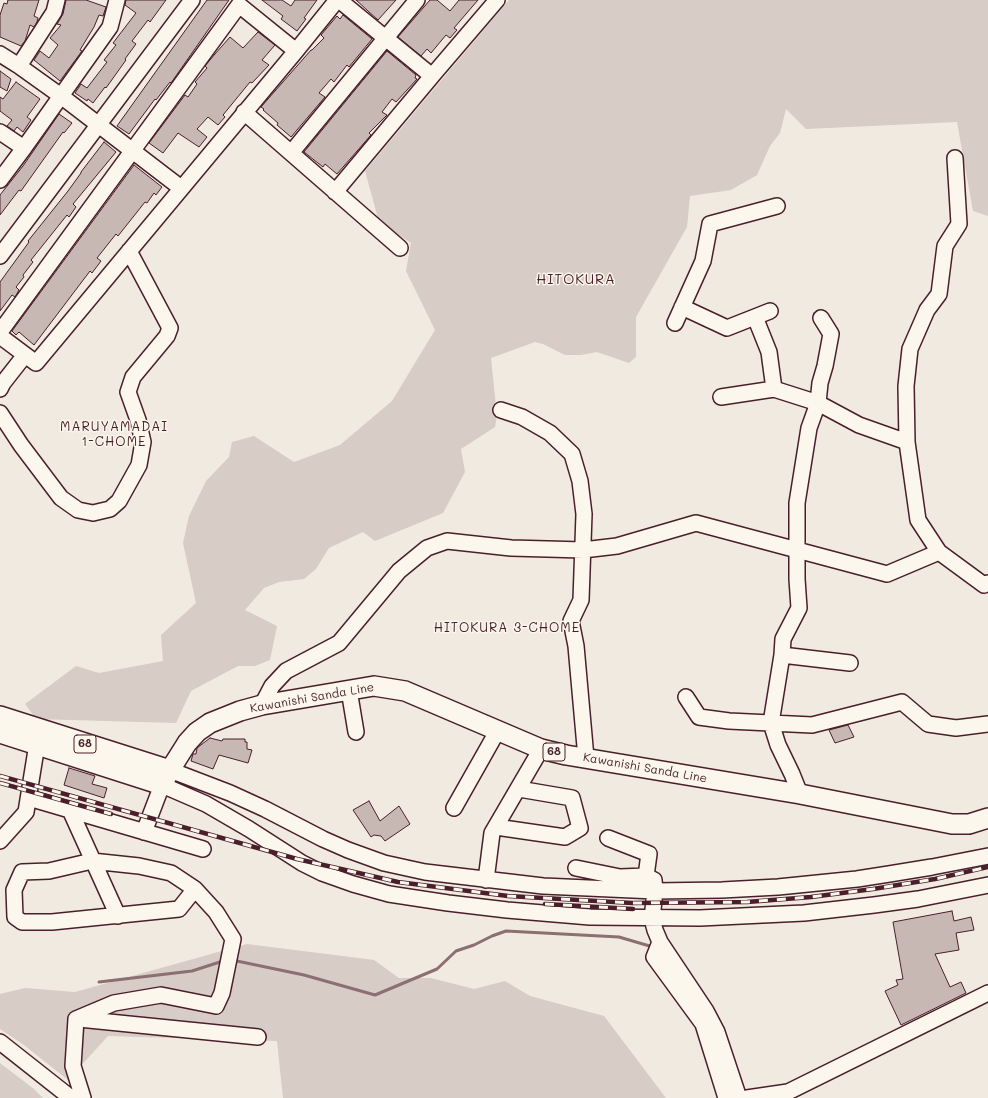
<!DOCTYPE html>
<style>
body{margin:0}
canvas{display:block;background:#f0eae0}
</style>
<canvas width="988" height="1098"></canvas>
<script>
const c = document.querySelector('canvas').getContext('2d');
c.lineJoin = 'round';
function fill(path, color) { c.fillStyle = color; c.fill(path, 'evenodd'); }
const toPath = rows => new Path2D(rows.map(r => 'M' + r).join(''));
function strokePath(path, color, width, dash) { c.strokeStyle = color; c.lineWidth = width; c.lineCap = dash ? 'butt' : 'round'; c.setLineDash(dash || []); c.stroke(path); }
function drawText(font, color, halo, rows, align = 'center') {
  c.font = font + ' Mali,sans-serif'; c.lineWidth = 3; c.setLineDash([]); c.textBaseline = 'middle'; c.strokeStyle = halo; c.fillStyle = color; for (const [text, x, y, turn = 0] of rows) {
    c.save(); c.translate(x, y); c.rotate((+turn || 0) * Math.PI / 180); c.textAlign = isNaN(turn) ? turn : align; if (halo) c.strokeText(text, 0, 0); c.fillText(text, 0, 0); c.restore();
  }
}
const green = toPath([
 [509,0,988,0,988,216,973,211,957,122,806,129,786,109,780,133,770,146,757,175,731,190,690,196,687,227,636,317,636,357,629,363,597,352,581,355,565,355,543,344,535,342,491,358,497,416,495,427,461,449,465,472,443,513,375,541,363,532,329,548,316,569,304,579,279,582,264,588,245,610,277,626,270,660,255,666,238,666,191,691,176,723,36,719,25,704,76,666,99,673,163,661,161,635,196,603,183,543,189,516,206,481,229,457,232,442,254,436,294,462,340,445,392,401,435,330,406,271,411,243,379,222,365,171],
 [247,944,374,960,399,978,431,978,474,989,505,981,530,996,604,1016,666,1098,283,1098,277,1041,108,1036,68,1080,24,1045,0,1029,0,994,25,988,75,992],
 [0,1063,34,1089,43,1098,0,1098]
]);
const stream = toPath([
 [232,960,304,975,375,995,437,969,456,951,474,945,492,936,506,931,619,937,653,947],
 [99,982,192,971,223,961]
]);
const building = toPath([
 [8,0,39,0,34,16,38,18,37,22,34,27,30,25,25,41,21,46,0,37,0,15,4,3,7,4,8,0],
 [66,0,86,0,106,7,103,16,99,15,94,27,80,50,82,51,60,81,34,60,40,51,49,58,58,45,50,38,61,25,57,24,63,14,66,0],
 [126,0,166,0,150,22,148,20,132,41,136,44,125,59,126,60,106,88,105,87,93,103,88,99,87,101,75,93,81,84,87,88,107,62,104,60,116,45,113,43,136,13,125,5,126,0],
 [207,0,229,0,171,83,170,82,156,100,155,99,129,134,117,126,207,0],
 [262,0,282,0,291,6,295,0,317,0,304,18,306,19,297,31,281,19,283,16,262,0],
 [356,0,396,0,378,20,356,0],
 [430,0,437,0,450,11,459,0,478,0,454,28,457,30,450,38,446,35,431,53,427,49,421,56,398,37,430,0],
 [343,15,372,39,349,67,347,65,334,82,331,79,319,93,325,97,291,137,277,125,278,123,263,110,264,109,261,107,311,50,312,50,324,38,321,35,337,16,340,19,343,15],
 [258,32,275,45,262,60,269,65,252,83,250,82,223,115,225,117,218,125,208,117,197,129,207,137,199,147,178,133,163,153,149,143,185,95,188,97,197,84,195,82,207,68,205,66,215,54,230,37,243,48,258,32],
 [387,51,416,75,415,78,417,79,396,102,392,99,382,112,387,115,369,133,371,135,337,174,325,164,323,167,304,152,387,51],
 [0,71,11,79,7,91,0,87,0,71],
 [16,82,40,99,27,117,31,120,23,132,17,127,14,131,7,126,12,120,0,111,0,97,3,99,16,82],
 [59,114,72,123,64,133,63,132,21,191,19,190,0,215,0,195,23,166,59,114],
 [104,142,116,152,73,204,76,207,69,217,67,215,31,260,33,262,23,275,24,277,16,287,19,290,15,297,12,295,0,311,0,282,29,242,28,241,68,191,81,173,81,172,104,142],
 [134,165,162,187,156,195,154,193,147,203,145,202,118,236,116,234,97,258,101,261,92,273,90,271,34,345,19,332,16,335,12,331,134,165],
 [848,725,854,737,835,743,829,730,848,725],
 [210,738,222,741,223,739,245,739,245,742,247,742,247,749,252,750,248,763,219,755,213,769,191,761,193,754,196,754,197,748,210,738],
 [69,768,95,776,92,784,107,788,104,798,64,785,69,768],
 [369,801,380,821,399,806,410,824,385,841,381,836,374,835,371,837,353,810,369,801],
 [952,911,954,921,971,917,974,930,956,933,959,950,935,954,950,987,961,982,966,993,901,1025,885,991,898,985,896,980,903,979,893,922,952,911]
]);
const minor = toPath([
 [339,0,432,76,497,0],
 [0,54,19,66,61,96,181,188],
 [19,66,54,12,57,0],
 [244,112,291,153],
 [0,132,24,148],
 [0,180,24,148,110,27,117,0],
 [335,192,432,76],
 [400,248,291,153,417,0],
 [0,256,192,0],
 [682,307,727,328,770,311],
 [755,317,769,352,774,389],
 [675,323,703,261,710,224,777,206],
 [0,332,239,5,296,51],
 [0,336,36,363,296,51,337,0],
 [0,389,3,383,25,355],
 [721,397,774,389,818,403,859,425,907,442,918,520,939,552],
 [501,410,522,417,550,433,572,454,580,481,584,514,581,600,571,621,576,646,586,758],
 [0,413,21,445,61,498,78,510,93,513,110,509,119,501,139,465,143,442,138,420,128,392,133,377,167,336,170,328,129,251],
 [907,442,906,386,910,349,927,310,939,294,945,246,959,224,955,158],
 [782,655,850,663],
 [349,690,356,732],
 [686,697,699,717,729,721,812,725,902,702,928,724,956,728,988,724],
 [262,705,272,686,286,671,339,643,399,571,427,548,447,541,511,548,583,550,617,546,696,523,887,574,939,552,984,585,988,583],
 [170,770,230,793,265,809,323,839,348,850,384,863,425,872,543,886,655,891,722,890,778,887,857,879,889,874,932,867,988,856],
 [800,794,792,774,778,745,771,723,782,655,783,639,799,608,797,579,797,503,809,428,818,403,820,383,825,366,831,334,821,318],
 [29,798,203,849],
 [454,808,498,730],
 [70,810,118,916],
 [496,827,565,837,580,828,572,798,519,789],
 [144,832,162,785,206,804,249,829,302,863,322,873,353,884,389,894,448,903,507,910,590,917,700,918,804,913,874,905,918,899,988,885],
 [608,838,649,854,646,876],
 [0,841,26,812,37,744,41,735],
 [92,861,139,866,171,873,195,889,179,909,52,922,22,922,15,917,14,890,22,872,49,871,92,861],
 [576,868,620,877,646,876,654,880,655,891,652,919,655,930,660,942,706,1011,717,1032,739,1098],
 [486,880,492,833,541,749],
 [660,942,654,957,703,1024,726,1098],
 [76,1019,114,1003,161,995,216,1006,222,993,233,939,216,912,195,889],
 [76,1019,73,1066,83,1098],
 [79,1019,258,1037],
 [0,1042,71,1098],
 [747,1098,788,1092,988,993]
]);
const major = toPath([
 [0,716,170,770],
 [0,733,162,785,170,770,187,743,197,732,210,723,240,711,262,705,374,686,405,691,541,749,566,755,800,794,952,824,969,824,988,818]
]);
const rail = toPath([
 [0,776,297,859,398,882,508,896,632,903,747,902,811,897,873,889,935,879,988,867],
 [0,783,111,814],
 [545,904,633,909]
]);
const shields = [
 [85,744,22],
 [554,752,22]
];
const shieldNames = [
 ["68",85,744],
 ["68",554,752]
];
const streetNames = [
 ["Kawanishi Sanda Line",312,698,-10],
 ["Kawanishi Sanda Line",645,768,10]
];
const neighbourhoodNames = [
 ["MARUYAMADAI",114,427],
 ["1-CHOME",114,442],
 ["HITOKURA 3-CHOME",507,628]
];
const quarterNames = [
 ["HITOKURA",576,280]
];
fill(green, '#d8ccc6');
strokePath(stream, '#8c6f72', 3);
fill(building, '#c8b8b3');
strokePath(building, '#4a1f2b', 1);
strokePath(minor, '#4a1f2b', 18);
strokePath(major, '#4a1f2b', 22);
strokePath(minor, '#fbf7ec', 15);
strokePath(major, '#fbf7ec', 19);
strokePath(rail, '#4a1f2b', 4.5);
strokePath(rail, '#fbf7ec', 3, [9]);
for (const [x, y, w] of shields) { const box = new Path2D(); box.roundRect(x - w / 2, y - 9, w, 18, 3); c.fillStyle = '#fbf7ec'; c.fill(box); strokePath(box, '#4a1f2b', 1); }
drawText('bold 11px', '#4a1f2b', null, shieldNames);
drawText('12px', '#4a1f2b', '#fbf7ec', streetNames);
c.letterSpacing = '1px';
drawText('13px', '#4a1f2b', '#fbf7ec', neighbourhoodNames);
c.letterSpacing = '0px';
c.letterSpacing = '1px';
drawText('14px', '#4a1f2b', '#fbf7ec', quarterNames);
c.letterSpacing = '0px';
</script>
